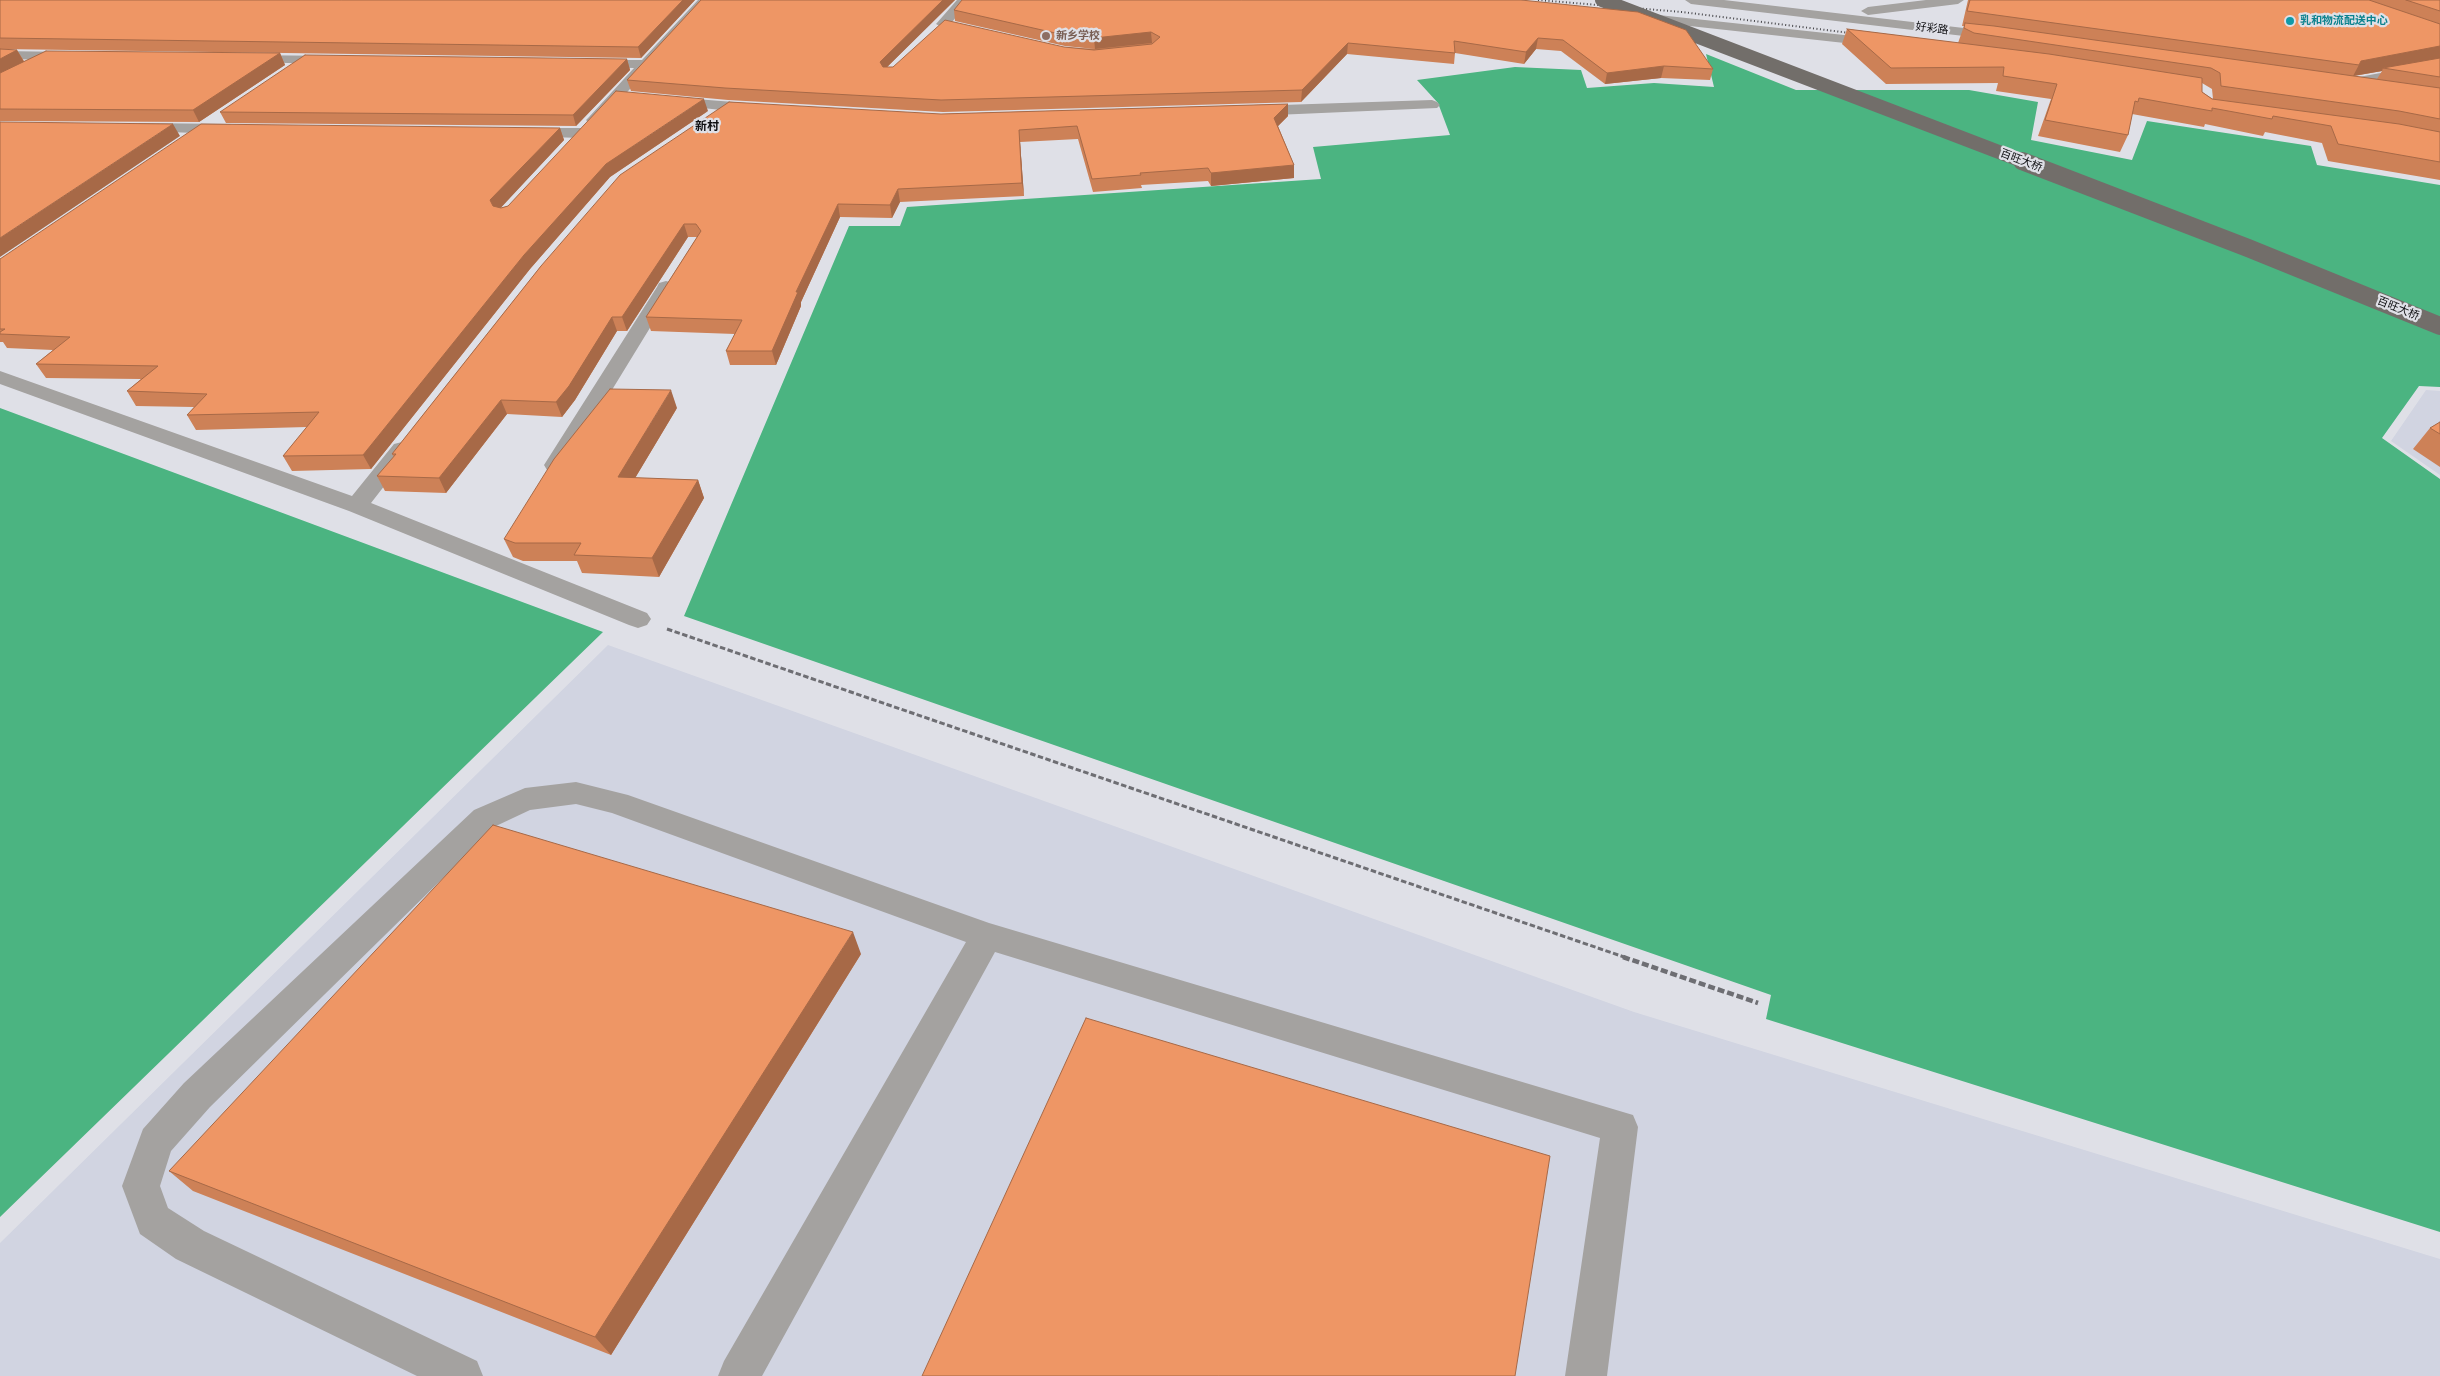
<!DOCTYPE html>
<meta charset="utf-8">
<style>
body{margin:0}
canvas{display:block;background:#dfe0e7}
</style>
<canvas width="2440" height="1376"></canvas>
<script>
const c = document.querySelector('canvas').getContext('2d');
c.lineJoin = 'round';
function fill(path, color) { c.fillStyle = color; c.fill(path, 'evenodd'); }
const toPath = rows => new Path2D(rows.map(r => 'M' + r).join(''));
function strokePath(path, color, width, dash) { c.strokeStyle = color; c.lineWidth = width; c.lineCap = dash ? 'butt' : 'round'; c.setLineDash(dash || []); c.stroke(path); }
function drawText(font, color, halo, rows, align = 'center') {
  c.font = font + ' "Roboto Condensed","Noto Sans SC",sans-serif'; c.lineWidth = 4.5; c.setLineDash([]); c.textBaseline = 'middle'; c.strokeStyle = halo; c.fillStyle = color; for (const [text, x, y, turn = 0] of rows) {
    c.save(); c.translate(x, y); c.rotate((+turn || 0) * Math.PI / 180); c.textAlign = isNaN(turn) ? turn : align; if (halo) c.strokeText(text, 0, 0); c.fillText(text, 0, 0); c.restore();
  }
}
const built = toPath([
 [2426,390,2440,391,2440,475,2391,441],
 [608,645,1634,1012,2440,1259,2440,1376,0,1376,0,1243]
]);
const forest = toPath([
 [1706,54,1796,90,1969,90,2038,102,2031,140,2132,160,2147,121,2311,146,2317,165,2440,185,2440,387,2419,386,2382,438,2440,479,2440,1232,1766,1019,1771,995,684,616,849,226,900,226,907,207,1321,179,1313,147,1450,135,1438,103,1417,80,1515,67,1581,70,1587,88,1654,83,1714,87],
 [0,408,603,632,0,1217]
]);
const pathFar1 = toPath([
 [667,629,1627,958]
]);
const path = toPath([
 [1623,957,1758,1003]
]);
const minor = toPath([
 [698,0,711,0,599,123,589,123,586,120,589,117,634,68,590,67,583,63,585,60,642,60,698,0],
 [957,0,970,0,952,22,979,28,981,31,979,34,974,35,943,28,936,24,957,0],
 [1685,0,1724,0,1998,32,2005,36,1998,40,1691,4,1685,0],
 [1926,0,1964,0,1958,4,1868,15,1861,11,1868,7,1926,0],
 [1640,13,1881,39,1888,43,1881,47,1635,20,1633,17,1635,14,1640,13],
 [0,51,72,52,79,56,72,60,0,59,0,51],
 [245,55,337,56,344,60,337,64,240,62,238,59,245,55],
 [2440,62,2440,70,2337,89,2330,85,2337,81,2440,62],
 [670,97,759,104,767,109,759,114,665,104,663,101,670,97],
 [1432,100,1437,102,1440,105,1437,108,1252,116,1244,111,1252,106,1432,100],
 [140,123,230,124,238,129,230,134,134,131,132,128,140,123],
 [525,128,581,128,589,133,581,138,519,136,517,133,525,128],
 [666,281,673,283,675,287,566,465,563,470,555,472,547,470,544,465,657,287,659,283,666,281],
 [0,371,352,496,394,444,402,442,410,444,413,449,371,503,647,613,651,619,647,625,638,628,629,625,349,511,0,384,0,371],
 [576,782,628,795,989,923,1633,1115,1638,1127,1607,1376,1565,1376,1600,1138,995,952,762,1376,718,1376,724,1361,966,942,612,813,576,804,530,810,496,826,210,1107,171,1151,160,1186,168,1208,204,1231,477,1361,483,1376,417,1376,176,1259,140,1234,122,1186,143,1129,184,1083,474,810,525,788,576,782]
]);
const rail = toPath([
 [1538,0,1682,12,1858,34]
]);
const majorBridgeFar1 = toPath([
 [1602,0,2025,162]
]);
const majorBridge = toPath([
 [2022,161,2248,248,2440,326]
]);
const wall = toPath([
 [0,0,695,0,641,58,0,49],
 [701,0,955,0,887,67,893,67,1064,47,1095,49,1065,46,955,21,954,10,1521,0,1713,69,1710,80,1661,78,1605,84,1561,51,1536,49,1524,64,1455,53,1454,64,1347,54,1301,102,943,112,728,100,631,91,627,80],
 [1968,0,2440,0,2440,180,2328,161,2322,143,2265,132,2263,136,2205,124,2204,127,2132,114,2128,135,2120,152,2038,136,2051,99,1996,91,1998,83,1886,84,1842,44,1847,29,1958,43,1964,26,1962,26],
 [2382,71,2377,79,2354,76],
 [2202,83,2212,89,2213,99,2202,92],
 [0,49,17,50,24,61,280,53,285,65,199,122,0,121],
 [627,59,630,70,576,126,226,123,220,112],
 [1288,104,1288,116,1278,126,1294,165,1294,178,1211,186,1208,181,1141,185,1142,188,1093,192,1078,139,1020,142,1024,196,900,202,892,218,840,217,801,302,801,306,776,365,730,365,726,351,735,334,651,331,646,317,697,237,688,237,627,331,617,331,575,400,562,417,507,414,446,493,385,491,377,476,394,457,392,454,541,266,941,114],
 [708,111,610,177,530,269,371,469,292,471,283,456,307,427,196,430,187,415,194,407,136,406,127,391,141,379,46,378,36,364,53,350,7,348,3,342,0,342,0,259,560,128,564,140,500,208,508,206],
 [677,408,635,478,698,480,704,498,659,577,582,573,577,561,523,561,513,557,504,539],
 [2440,422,2440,467,2413,449,2430,428],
 [861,954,611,1355,193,1191,169,1171]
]);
const shadedWall = toPath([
 [683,0,695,0,641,58,638,47],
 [943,0,955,0,881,73,880,62],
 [1151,32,1152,43,1095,49,1094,38],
 [1538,38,1536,49,1524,64,1526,52],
 [1348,43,1347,54,1301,102,1302,90],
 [2440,46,2440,60,2383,68,2382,71,2353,76,2361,61],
 [17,50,24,62,0,74,0,59],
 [280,53,285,65,199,122,193,110],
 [627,59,630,70,576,126,573,115],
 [1664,66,1661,78,1605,84,1607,73],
 [704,99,708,111,610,177,530,269,371,469,363,455,524,255,606,164],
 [1288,104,1288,116,1274,130,1274,118],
 [173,124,180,136,0,257,0,238],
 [560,128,564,140,496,213,490,200],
 [1019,130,1020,142,1024,196,1022,183],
 [1294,165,1294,178,1211,186,1211,173],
 [898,189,900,202,892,218,890,205],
 [838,204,840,217,801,302,801,306,776,365,772,351,796,292],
 [684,224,688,237,627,331,622,317],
 [612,317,617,331,575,400,562,417,556,402],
 [671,390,677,408,625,495,618,477],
 [501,400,507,414,446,493,439,478],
 [698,480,704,498,659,577,652,558],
 [853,932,861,954,611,1355,595,1337]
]);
const building = toPath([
 [0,0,683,0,638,47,0,38,0,0],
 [701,0,943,0,880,62,883,67,893,67,945,20,1064,47,1094,50,1152,44,1160,37,1151,32,1094,38,1064,35,954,10,962,0,1521,0,1638,12,1686,30,1713,69,1664,66,1607,73,1563,40,1538,38,1526,52,1454,41,1455,53,1348,43,1302,90,941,100,725,88,627,80,701,0],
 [1970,0,2369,0,2440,24,2440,46,2361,61,2359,65,1967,11,1970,0],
 [2406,0,2440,0,2440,11,2406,0],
 [1965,23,1994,26,2440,88,2440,119,2399,111,2221,86,2220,73,2211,68,1974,33,1964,28,1965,23],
 [1847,29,2049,54,2202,78,2202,92,2212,99,2399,124,2440,132,2440,162,2338,144,2331,126,2273,116,2272,119,2212,108,2212,111,2139,98,2138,102,2135,101,2128,135,2045,120,2057,84,2003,76,2004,67,1891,68,1847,29],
 [0,49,17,50,0,59,0,49],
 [46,51,280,53,193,110,0,109,0,73,46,51],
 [305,55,627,59,573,115,220,112,305,55],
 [2440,58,2440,77,2383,68,2440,58],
 [616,91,704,99,606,164,524,255,363,455,283,456,319,412,187,415,207,394,127,391,158,366,36,364,70,337,0,334,0,332,5,329,0,329,0,259,201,124,560,128,490,200,493,206,501,208,508,206,616,91],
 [729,102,941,114,1288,104,1274,118,1294,165,1211,173,1208,168,1140,173,1141,175,1092,179,1077,126,1019,130,1022,183,898,189,890,205,838,204,796,292,798,292,772,351,726,351,742,320,646,317,701,231,696,224,684,224,622,317,612,317,569,386,556,402,501,400,439,478,377,476,396,454,392,454,541,266,620,175,729,102],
 [0,122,173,124,0,238,0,122],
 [610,389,671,390,618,477,698,480,652,558,574,555,581,543,515,543,504,539,554,459,610,389],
 [2440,422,2440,434,2430,428,2440,422],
 [493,825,853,932,595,1337,169,1171,493,825],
 [1086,1018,1550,1156,1515,1376,922,1376,1086,1018]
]);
const markers = [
 [2290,21,5,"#0f9aa8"],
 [1046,36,5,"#8d6e63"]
];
const farCulturenames = [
 ["乳和物流配送中心",2300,21]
];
const farStreetnames = [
 ["好彩路",1932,29,7],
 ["百旺大桥",2021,161,21],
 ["百旺大桥",2398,309,22]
];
const farEducationnames = [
 ["新乡学校",1056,36]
];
const farQuarternames = [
 ["新村",707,127]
];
fill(built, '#d1d4e1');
fill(forest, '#4bb481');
strokePath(pathFar1, '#6e6e73', 3, [5.5, 2.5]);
strokePath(path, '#6e6e73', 4.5, [7, 3]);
fill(minor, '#a4a2a0');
strokePath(rail, '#46464a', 2, [1, 2.5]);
strokePath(majorBridgeFar1, '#726e6a', 14);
strokePath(majorBridge, '#726e6a', 18);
fill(wall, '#cd8157');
fill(shadedWall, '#a76947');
fill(building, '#ee9665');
strokePath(building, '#a76947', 1);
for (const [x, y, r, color] of markers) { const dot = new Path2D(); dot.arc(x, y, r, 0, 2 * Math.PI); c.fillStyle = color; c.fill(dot); strokePath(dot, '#dfe0e7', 2); }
drawText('bold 11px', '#0d838f', '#dfe0e7', farCulturenames, 'left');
drawText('11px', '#0e0e11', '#dfe0e7', farStreetnames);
drawText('bold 11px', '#785e54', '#dfe0e7', farEducationnames, 'left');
drawText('bold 12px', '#0e0e11', '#dfe0e7', farQuarternames);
</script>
